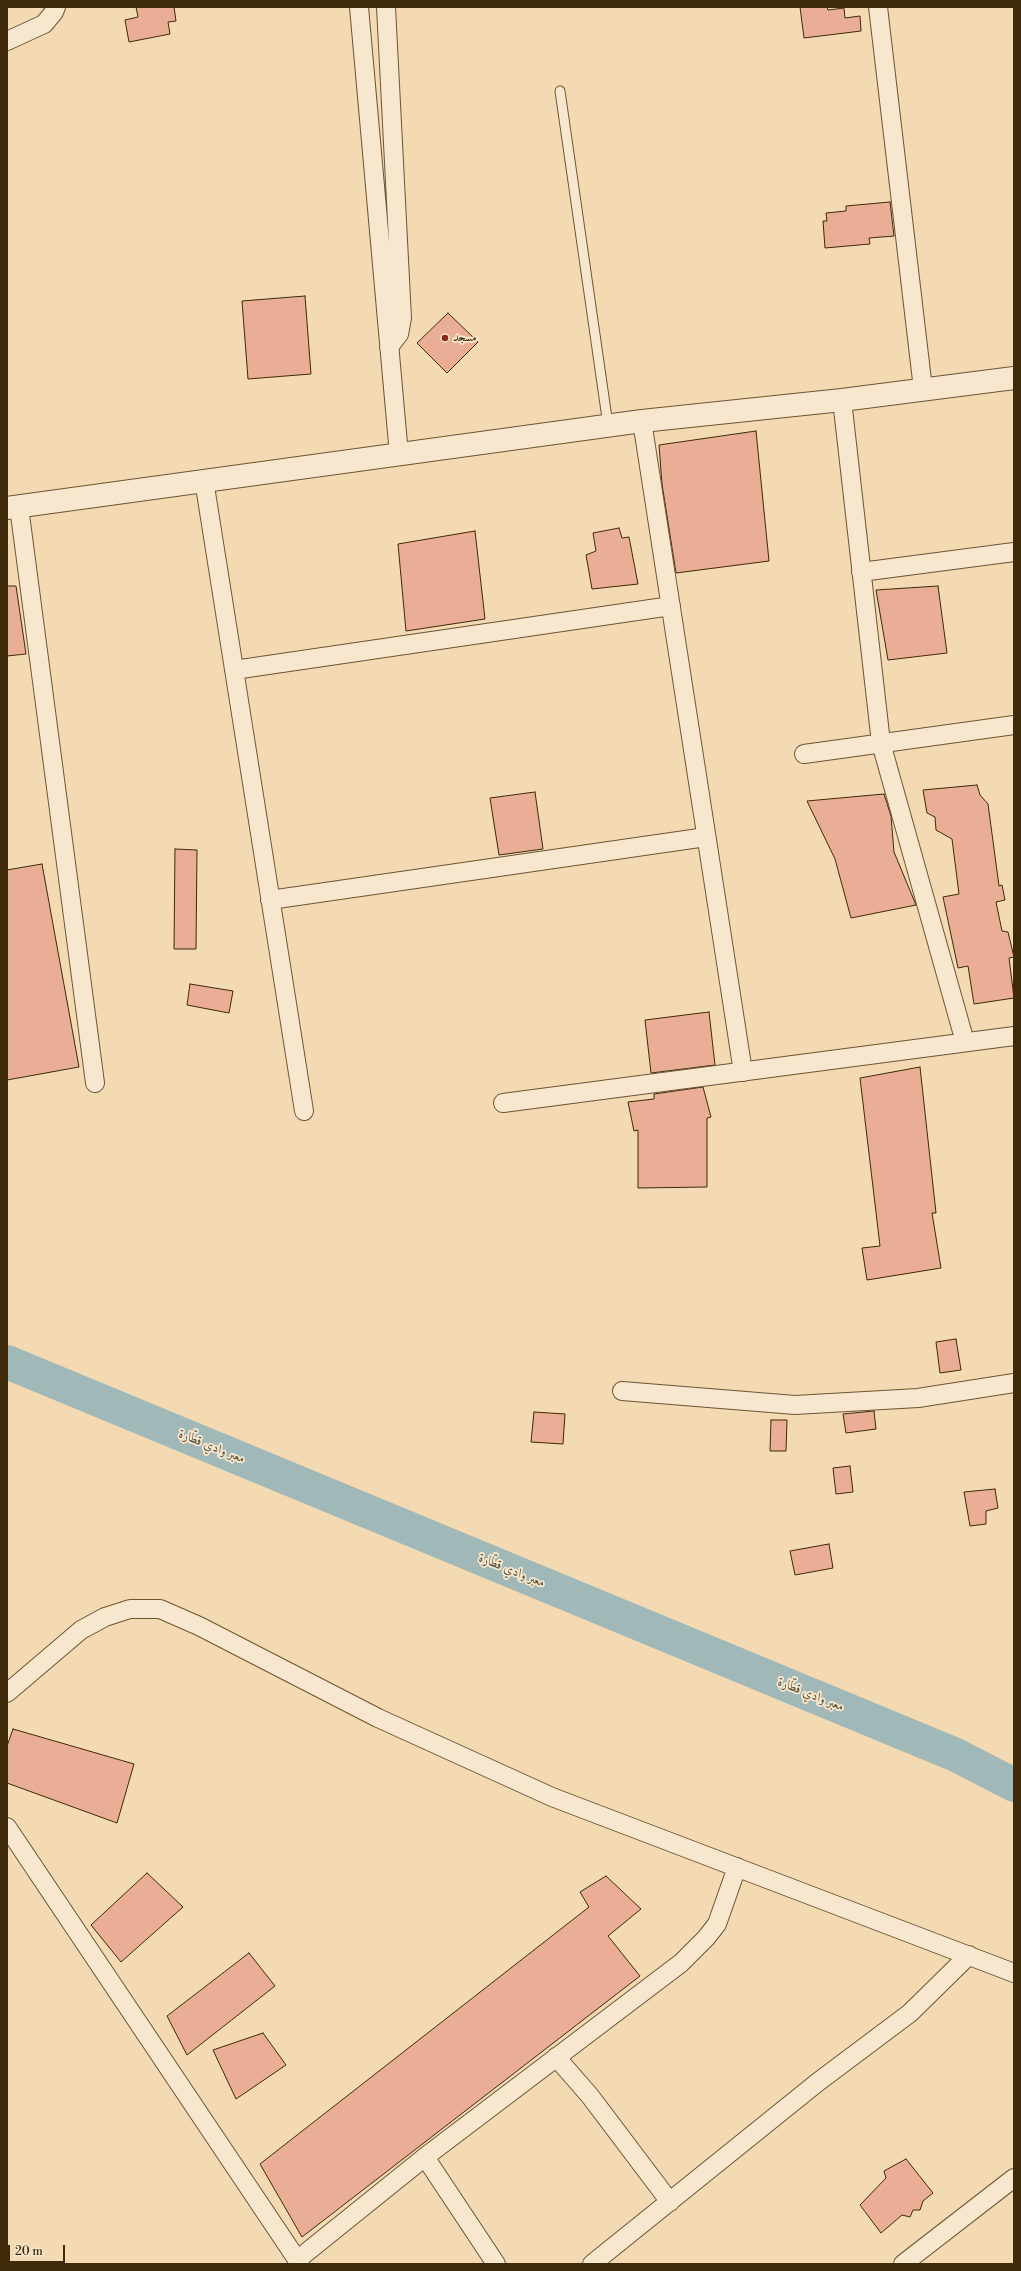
<!DOCTYPE html>
<meta charset="utf-8">
<style>
body{margin:0}
#map{position:relative;width:1021px;height:2271px;overflow:hidden;background:#f3dab3;font-family:"Libre Bodoni",serif}
canvas{display:block}
.frame{position:absolute;inset:0;border:8px solid #3e2908;pointer-events:none}
.scale{position:absolute;left:8px;top:2245px;width:57px;height:18px;box-sizing:border-box;border:2px solid #3e2908;border-top:0;padding-left:5px;font-size:12px;line-height:14px;white-space:nowrap;color:#3e2908;-webkit-text-stroke:3px #f7e7ce;paint-order:stroke}
</style>
<div id="map">
<canvas width="1021" height="2271"></canvas>
<div class="frame"></div>
<div class="scale">20 m</div>
</div>
<script>
const c = document.querySelector('canvas').getContext('2d');
c.lineJoin = 'round';
const toPath = rows => new Path2D(rows.map(r => 'M' + r).join(''));
function strokePath(path, color, width, dash) { c.strokeStyle = color; c.lineWidth = width; c.lineCap = dash ? 'butt' : 'round'; c.setLineDash(dash || []); c.stroke(path); }
function fill(path, color) { c.fillStyle = color; c.fill(path, 'evenodd'); }
function drawText(font, color, halo, rows, align = 'center') {
  c.font = font + ' "Libre Bodoni",Amiri,serif'; c.lineWidth = 3.5; c.setLineDash([]); c.textBaseline = 'middle'; c.strokeStyle = halo; c.fillStyle = color; for (const [text, x, y, turn = 0] of rows) {
    c.save(); c.translate(x, y); c.rotate((+turn || 0) * Math.PI / 180); c.textAlign = isNaN(turn) ? turn : align; if (halo) c.strokeText(text, 0, 0); c.fillText(text, 0, 0); c.restore();
  }
}
const river = toPath([
 [7,1362,956,1755,1014,1785]
]);
const building = toPath([
 [136,7,174,7,176,21,168,22,170,34,129,42,125,20,138,17,136,7],
 [800,7,827,7,828,10,844,8,845,18,860,16,861,31,804,38,800,7],
 [890,202,894,236,869,238,870,244,825,248,823,221,827,221,826,213,846,211,846,206,890,202],
 [305,296,311,374,248,379,242,301,305,296],
 [448,313,478,342,447,373,417,343,448,313],
 [756,431,769,561,676,573,662,484,659,445,756,431],
 [619,528,622,538,629,537,638,584,592,589,586,555,596,551,593,533,619,528],
 [475,531,485,619,406,631,398,544,475,531],
 [7,586,16,586,26,654,7,656,7,586],
 [938,586,947,653,888,660,876,590,938,586],
 [977,785,980,795,988,804,999,886,1002,885,1005,900,996,902,1002,931,1008,932,1014,957,1009,958,1014,998,974,1004,968,966,958,968,943,897,959,894,952,839,936,830,935,817,927,813,923,790,977,785],
 [535,792,543,849,499,855,490,798,535,792],
 [884,794,891,816,894,852,916,905,851,918,835,859,807,801,884,794],
 [175,849,197,850,196,949,174,949,175,849],
 [42,864,79,1067,7,1080,7,870,42,864],
 [190,984,233,991,229,1013,187,1005,190,984],
 [709,1012,715,1065,651,1073,645,1020,709,1012],
 [920,1067,936,1213,932,1213,941,1268,867,1280,862,1248,880,1246,860,1078,920,1067],
 [703,1087,711,1117,707,1118,707,1187,638,1188,638,1130,634,1131,628,1102,654,1099,654,1094,703,1087],
 [956,1339,961,1370,940,1373,936,1342,956,1339],
 [874,1411,876,1429,846,1433,843,1414,874,1411],
 [534,1412,565,1414,563,1444,531,1442,534,1412],
 [771,1420,787,1420,786,1451,770,1451,771,1420],
 [850,1466,853,1492,836,1494,833,1468,850,1466],
 [995,1489,998,1508,986,1511,986,1524,970,1526,964,1492,995,1489],
 [829,1544,833,1568,795,1575,790,1551,829,1544],
 [13,1729,134,1764,117,1823,7,1783,7,1746,13,1729],
 [147,1873,183,1907,121,1962,91,1925,147,1873],
 [606,1876,641,1909,608,1936,640,1976,302,2237,260,2164,589,1907,580,1892,606,1876],
 [249,1953,275,1986,187,2055,167,2016,249,1953],
 [263,2033,286,2065,236,2099,213,2050,263,2033],
 [906,2159,933,2193,923,2201,920,2210,913,2210,910,2217,902,2215,881,2233,860,2205,886,2178,884,2171,906,2159]
]);
const service = toPath([
 [560,91,608,425]
]);
const minor = toPath([
 [359,7,399,455],
 [386,7,402,318,399,334,389,347],
 [878,7,923,389],
 [7,41,44,24,54,12,56,7],
 [842,400,881,743,965,1042],
 [642,421,743,1072],
 [204,480,304,1111],
 [19,507,95,1083],
 [861,572,1014,552],
 [234,670,671,606],
 [804,754,1014,725],
 [270,900,706,837],
 [503,1103,1014,1036],
 [622,1391,795,1405,918,1398,1014,1383],
 [7,1693,81,1630,105,1617,130,1609,160,1609,199,1626,378,1718,552,1797,1014,1973],
 [7,1827,300,2264],
 [556,2057,590,2096,670,2202],
 [425,2157,496,2264],
 [297,2260,425,2157,681,1963,706,1938,717,1924,737,1867],
 [592,2264,818,2082,910,2013,969,1955],
 [903,2264,1014,2178]
]);
const tertiary = toPath([
 [7,508,642,421,842,400,1014,378]
]);
const markers = [
 [445,338,4,"#8f2418"]
];
const poiNames = [
 ["مسجد",453,338]
];
const waterNames = [
 ["معبر وادي قطّارة",212,1447,22],
 ["معبر وادي قطّارة",512,1571,22],
 ["معبر وادي قطّارة",811,1695,22]
];
strokePath(river, '#a0b8b8', 34);
fill(building, '#eaae97');
strokePath(building, '#3e2908', 1);
strokePath(service, '#6b5533', 11);
strokePath(minor, '#6b5533', 20);
strokePath(tertiary, '#6b5533', 24);
strokePath(service, '#f7e7ce', 9);
strokePath(minor, '#f7e7ce', 18);
strokePath(tertiary, '#f7e7ce', 22);
for (const [x, y, r, color] of markers) { const dot = new Path2D(); dot.arc(x, y, r, 0, 2 * Math.PI); c.fillStyle = color; c.fill(dot); strokePath(dot, '#f7e7ce', 1.5); }
drawText('12px', '#3e2908', '#f7e7ce', poiNames, 'left');
drawText('italic 13px', '#564d34', '#f7e7ce', waterNames);
</script>
